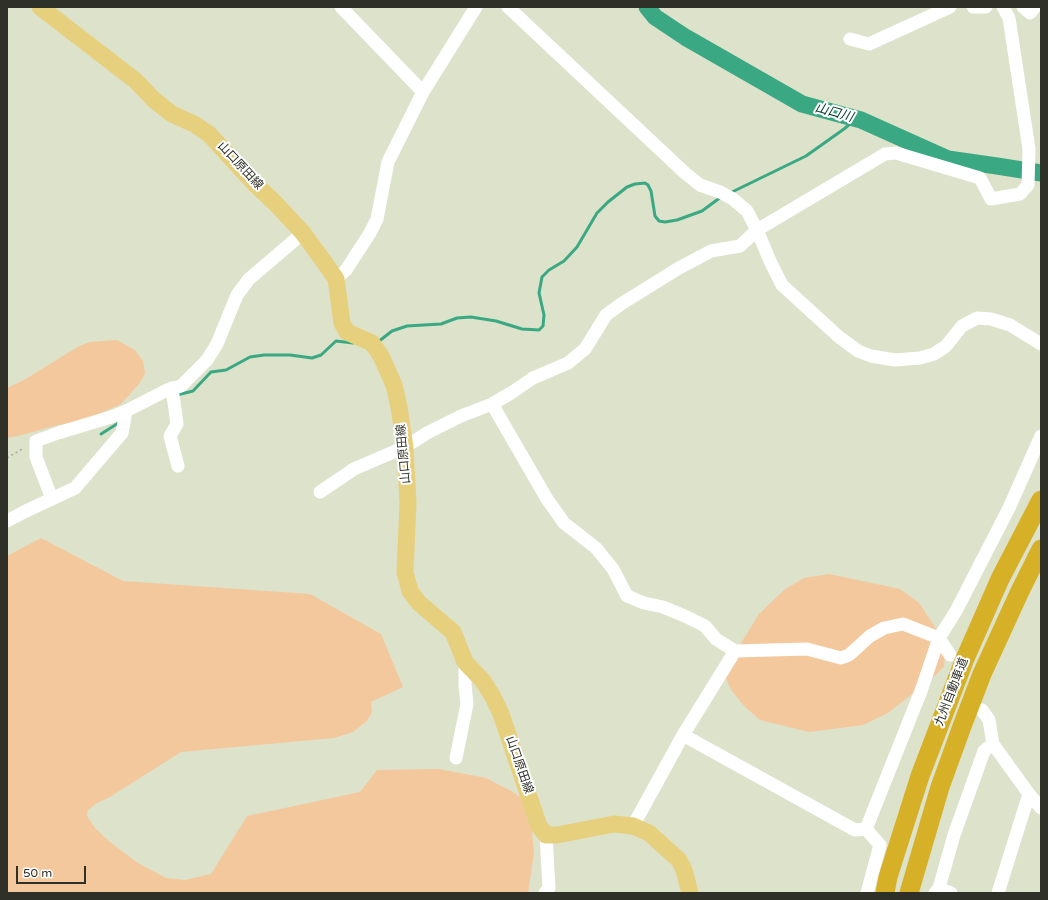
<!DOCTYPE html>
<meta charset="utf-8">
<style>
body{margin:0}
#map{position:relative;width:1048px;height:900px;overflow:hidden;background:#dde2cb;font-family:"Varela Round",sans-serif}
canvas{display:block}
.frame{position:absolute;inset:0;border:8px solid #2f3128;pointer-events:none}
.scale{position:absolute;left:16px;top:866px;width:70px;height:18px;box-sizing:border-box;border:2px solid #2f3128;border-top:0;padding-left:5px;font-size:12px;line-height:14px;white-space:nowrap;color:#2f3128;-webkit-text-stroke:3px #fff;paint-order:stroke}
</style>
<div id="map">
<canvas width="1048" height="900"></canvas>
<div class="frame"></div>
<div class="scale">50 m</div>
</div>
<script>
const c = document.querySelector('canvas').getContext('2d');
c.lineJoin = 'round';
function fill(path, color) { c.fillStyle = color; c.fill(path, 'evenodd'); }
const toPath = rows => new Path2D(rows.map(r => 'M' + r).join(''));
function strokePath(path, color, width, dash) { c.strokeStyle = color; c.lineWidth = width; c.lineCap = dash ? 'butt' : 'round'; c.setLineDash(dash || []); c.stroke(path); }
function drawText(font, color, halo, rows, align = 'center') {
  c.font = font + ' "Varela Round","Noto Sans JP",sans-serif'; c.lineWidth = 4; c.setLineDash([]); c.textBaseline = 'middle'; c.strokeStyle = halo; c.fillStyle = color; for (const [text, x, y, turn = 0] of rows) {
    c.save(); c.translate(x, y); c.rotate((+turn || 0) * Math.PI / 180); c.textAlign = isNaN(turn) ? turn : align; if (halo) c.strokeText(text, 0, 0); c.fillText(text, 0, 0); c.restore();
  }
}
const green = toPath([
 [117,340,135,350,143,361,145,374,139,384,121,404,85,420,58,425,18,436,7,438,7,388,24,380,79,346,90,342],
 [41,538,123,581,310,594,381,634,403,687,371,702,372,712,367,721,353,732,334,738,181,752,110,797,97,803,88,810,87,816,95,828,110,842,138,863,166,878,185,880,211,874,247,816,360,792,377,770,439,769,486,778,513,792,528,803,530,808,534,853,528,893,7,893,7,556],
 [829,574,900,589,919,603,935,627,945,652,944,667,931,679,888,713,863,725,809,732,760,720,745,707,731,690,726,678,727,666,759,614,784,590,804,578]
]);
const stream = toPath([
 [730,193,806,156,844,129,856,119],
 [378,342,392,331,407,326,441,324,457,318,471,317,496,321,522,329,539,330,543,326,544,315,539,293,542,277,549,270,564,261,577,247,597,213,608,202,627,187,635,184,645,183,648,185,651,191,655,216,659,221,665,222,677,220,702,211,721,197],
 [177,395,193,391,211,372,226,370,250,357,264,355,290,355,312,358,321,355,336,341,353,343],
 [101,434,120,422]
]);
const river = toPath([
 [647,7,655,17,685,37,802,104,861,120,948,159,997,166,1041,173]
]);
const path = toPath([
 [7,458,24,448]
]);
const minor = toPath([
 [341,7,423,92],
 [508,7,685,173,700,185,720,192,733,199,747,211,757,230,770,261,782,285,839,337,858,351,871,356,895,360,920,358,934,354,946,346,962,326,977,318,991,319,1010,325,1041,344],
 [973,7,986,7],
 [1023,7,1030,13,1035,7],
 [850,39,869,44,950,7],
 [336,279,346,270,370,233,377,219,388,162,423,92,476,7],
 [172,388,177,424,170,436,178,466],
 [492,404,547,499,564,523,596,548,613,569,627,596,644,603,663,607,687,617,705,626,716,639,735,651,807,649,841,658,849,655,870,636,884,628,903,624,939,638,950,655],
 [320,492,354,469,405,447,427,433,461,416,492,404,511,393,533,378,568,363,585,349,606,315,621,304,679,268,711,251,740,246,757,230,885,154,896,153,980,178,991,199,1020,194,1028,185,1029,149,1009,18,1003,7],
 [52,499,36,457,36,441,58,433,111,417,126,411,167,390,181,386,207,360,217,344,237,295,249,279,303,233],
 [7,521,26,511,75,488,122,433,126,411],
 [982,710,989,720,993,744,1029,794,1041,808],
 [683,735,855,830,866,829,921,691,939,638,956,611,1009,508,1041,436],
 [456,758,467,704,465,685,465,662],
 [633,826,683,735,735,651],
 [866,829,880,845,867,893],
 [939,888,951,893],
 [545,893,549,888,546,835],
 [935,893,939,888,954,835,984,751,993,744],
 [998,893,1029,794]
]);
const major = toPath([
 [40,7,136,81,154,100,172,114,194,124,209,134,253,182,277,205,303,233,327,266,336,279,342,323,347,332,372,343,381,356,394,385,399,407,405,447,408,503,405,572,410,591,419,603,453,632,465,662,483,681,493,697,501,714,539,826,546,835,557,835,614,824,633,826,649,833,679,860,684,870,690,893]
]);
const highway = toPath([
 [885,893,888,877,920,776,964,661,1000,579,1041,500],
 [909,893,940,787,961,729,982,674,1020,591,1041,549]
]);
const streetNames = [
 ["山口原田線",240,166,47],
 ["山口原田線",404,454,-95],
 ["九州自動車道",952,692,-69],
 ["山口原田線",519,765,71]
];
const waterNames = [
 ["山口川",834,113,16]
];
fill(green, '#f4c89d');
strokePath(stream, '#3aa983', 3);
strokePath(river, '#3aa983', 17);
strokePath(path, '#a5a997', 1.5, [2, 3]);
strokePath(minor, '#fff', 13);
strokePath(major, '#e6d07d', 17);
strokePath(highway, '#d6b027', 19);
drawText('12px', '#2f3128', '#fff', streetNames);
drawText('italic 13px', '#013424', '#fff', waterNames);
</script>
